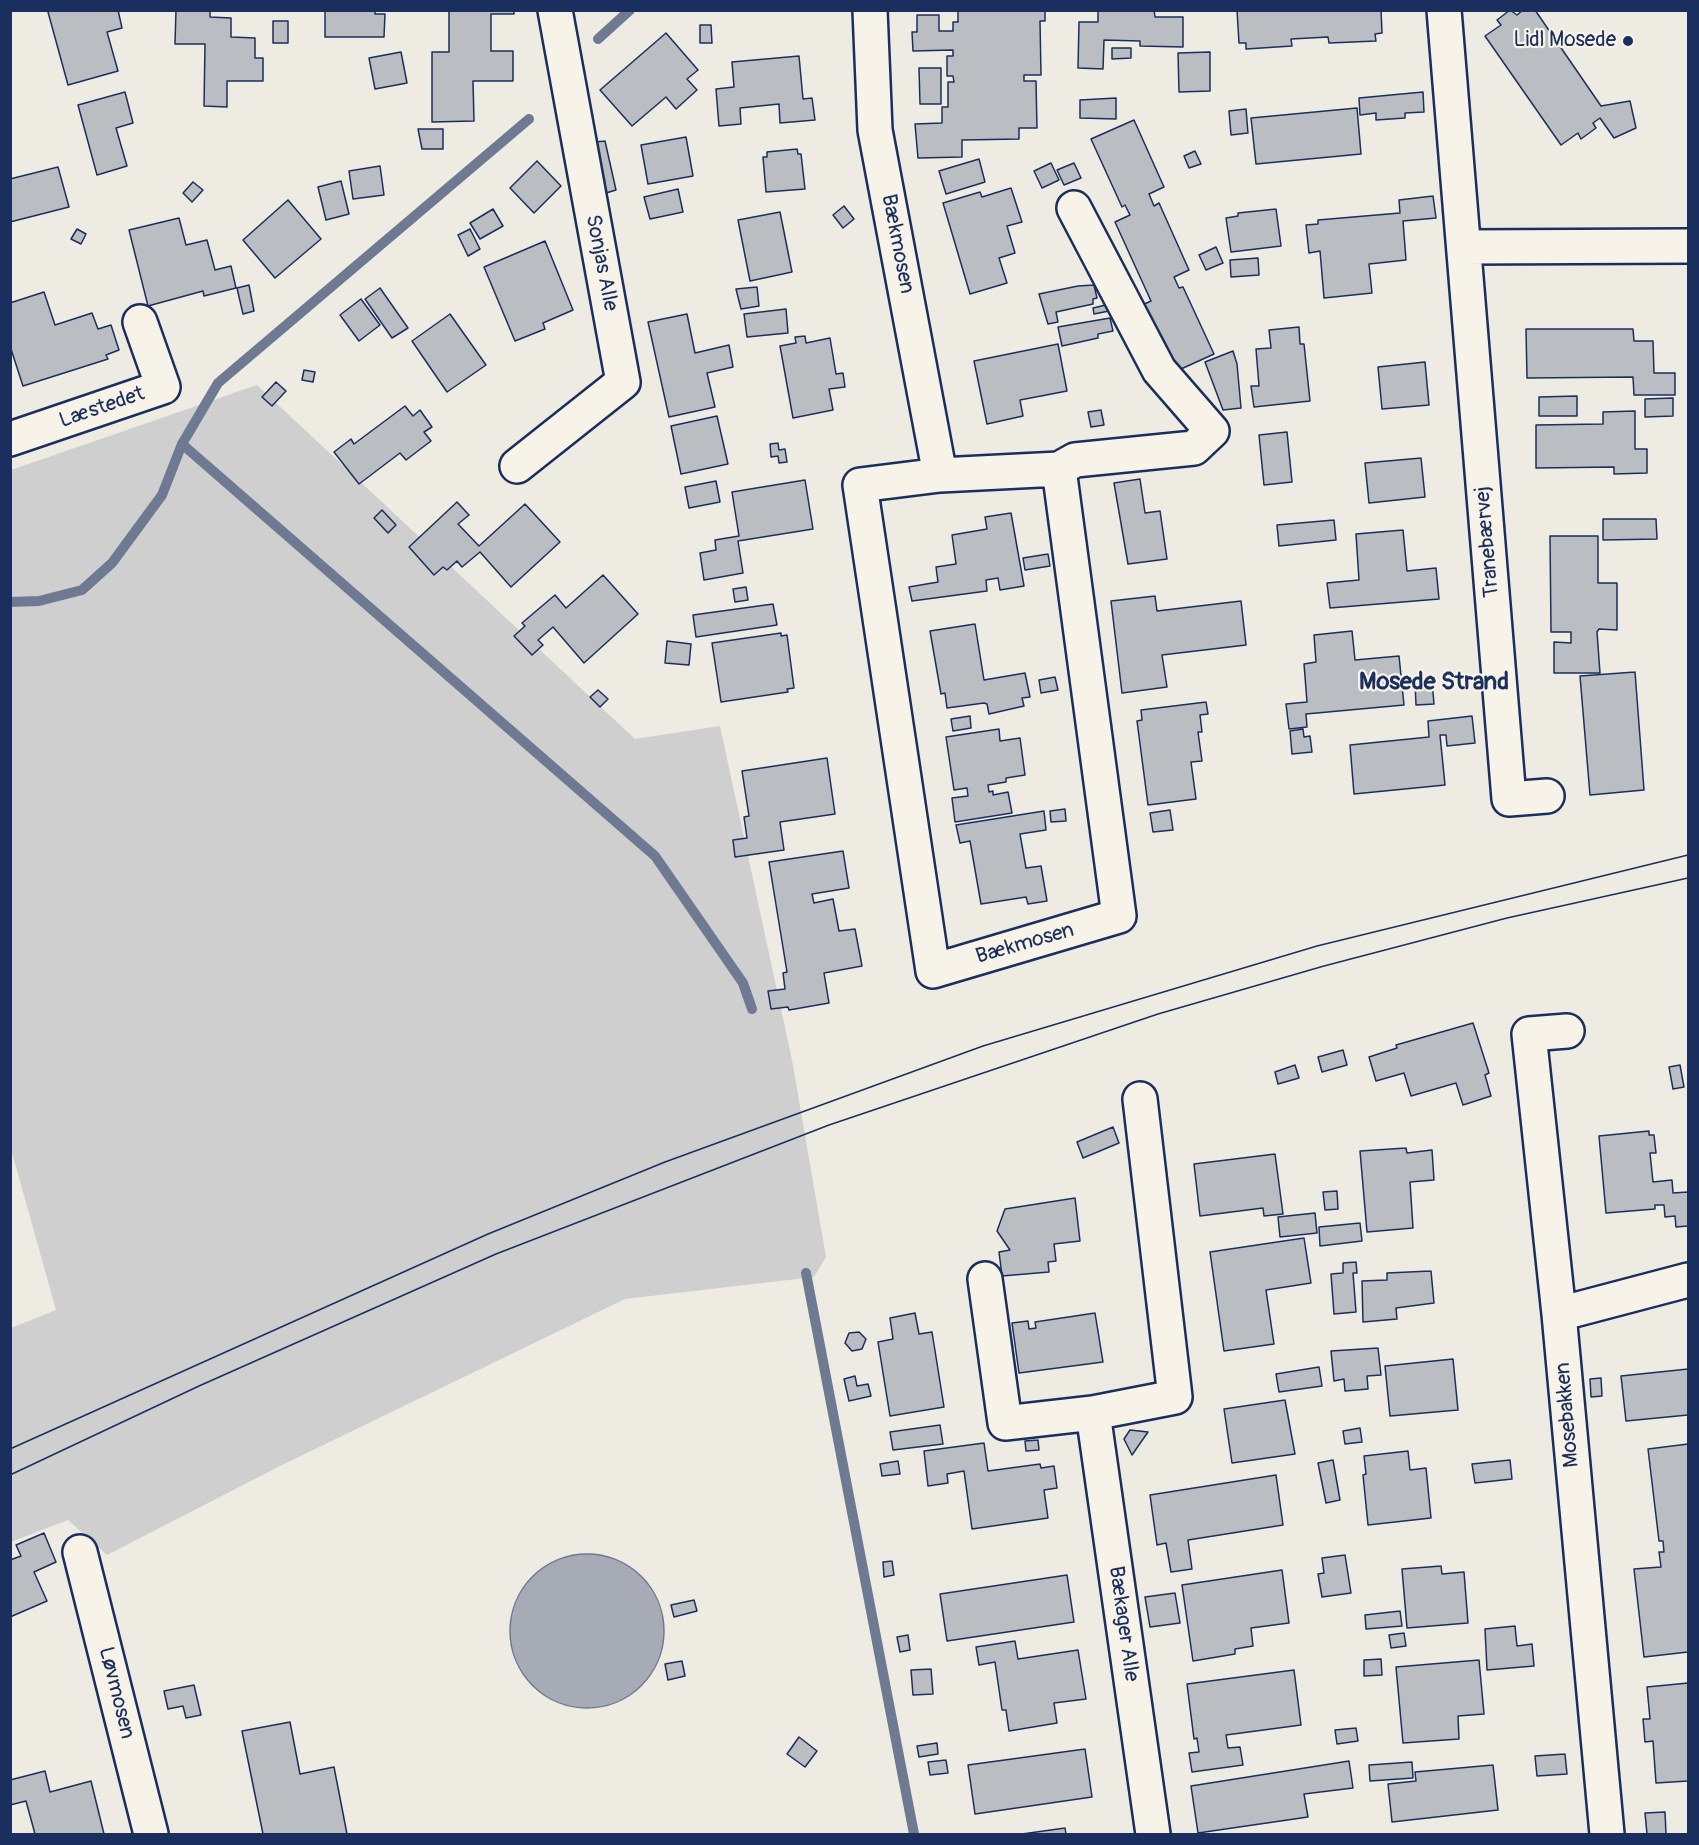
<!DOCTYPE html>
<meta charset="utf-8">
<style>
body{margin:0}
#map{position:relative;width:1699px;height:1845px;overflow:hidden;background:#eeebe2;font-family:Pangolin,sans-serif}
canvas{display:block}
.frame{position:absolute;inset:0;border:12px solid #1b2f5e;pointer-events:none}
</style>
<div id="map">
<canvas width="1699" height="1845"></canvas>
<div class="frame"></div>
</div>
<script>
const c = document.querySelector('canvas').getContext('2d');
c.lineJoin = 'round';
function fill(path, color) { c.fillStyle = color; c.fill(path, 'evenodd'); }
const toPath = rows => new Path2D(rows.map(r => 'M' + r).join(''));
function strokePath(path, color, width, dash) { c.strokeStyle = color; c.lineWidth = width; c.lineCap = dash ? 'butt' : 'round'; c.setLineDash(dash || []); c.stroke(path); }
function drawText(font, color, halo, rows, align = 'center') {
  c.font = font + ' Pangolin,sans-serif'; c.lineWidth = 4.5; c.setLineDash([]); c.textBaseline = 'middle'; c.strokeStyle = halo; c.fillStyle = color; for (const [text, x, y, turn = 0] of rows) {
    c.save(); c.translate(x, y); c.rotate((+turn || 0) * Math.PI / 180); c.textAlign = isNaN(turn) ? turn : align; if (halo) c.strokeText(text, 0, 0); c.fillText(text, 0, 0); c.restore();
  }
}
const green = toPath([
 [257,385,635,739,720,726,792,1060,826,1257,814,1277,625,1299,280,1466,107,1555,68,1520,11,1542,11,1328,56,1310,11,1149,11,470]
]);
const water = toPath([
 '510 1631a77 77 0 1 1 154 0a77 77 0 1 1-154 0Z'
]);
const stream = toPath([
 [598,39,630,10],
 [182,444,655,856,743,983,752,1009],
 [10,602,39,601,82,590,112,563,162,495,182,444,218,383,529,119],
 [806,1273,914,1834]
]);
const building = toPath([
 [53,10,118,10,122,28,107,32,118,71,68,85,48,12,53,10],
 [176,10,210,10,210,17,231,18,231,37,255,38,255,58,263,58,263,81,227,81,227,107,204,106,205,44,175,44,176,10],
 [325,10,375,10,375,14,385,14,384,37,325,37,325,10],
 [449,10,514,10,514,14,491,14,491,51,513,51,513,81,473,81,474,121,432,122,432,52,449,52,449,10],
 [958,10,1045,10,1045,21,1040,21,1041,75,1024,75,1024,81,1036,81,1037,128,1019,128,1019,139,962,140,962,157,918,158,915,124,942,123,942,107,948,107,948,82,954,82,953,76,947,76,947,56,953,56,953,50,913,51,912,32,917,32,917,15,939,15,939,31,953,31,953,22,958,22,958,10],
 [1098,10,1154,10,1155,17,1183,17,1183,47,1140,46,1140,41,1104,40,1103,69,1078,68,1079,22,1098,22,1098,10],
 [1237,10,1381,10,1382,33,1375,34,1376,41,1329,43,1328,37,1291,39,1292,46,1246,49,1246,43,1239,43,1237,10],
 [1510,10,1517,15,1523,10,1535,10,1601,106,1630,101,1636,128,1614,138,1600,118,1593,123,1596,128,1581,139,1578,133,1561,145,1485,36,1501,25,1497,20,1510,10],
 [273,21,288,21,288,43,273,43,273,21],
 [700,25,711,25,712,43,700,43,700,25],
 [666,33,698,70,687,79,697,90,676,109,666,97,632,126,600,90,666,33],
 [1112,48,1131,48,1131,58,1112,59,1112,48],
 [401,52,407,83,375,89,369,58,401,52],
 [1210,52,1210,91,1179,92,1178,53,1210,52],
 [799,56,803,99,812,98,815,120,780,123,779,104,740,108,741,124,719,126,716,89,734,87,732,62,799,56],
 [919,68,941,68,941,104,920,104,919,68],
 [125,92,133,123,116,128,127,166,97,175,78,105,125,92],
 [1423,92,1424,112,1405,113,1405,118,1376,120,1376,113,1360,115,1359,98,1423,92],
 [1116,98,1116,119,1080,118,1080,100,1116,98],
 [1357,108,1361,154,1256,164,1251,118,1357,108],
 [1246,109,1248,133,1231,135,1229,111,1246,109],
 [1134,120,1164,187,1149,194,1154,206,1159,203,1189,270,1174,277,1179,288,1183,287,1214,354,1170,374,1140,306,1151,301,1115,222,1130,215,1125,205,1122,207,1091,139,1134,120],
 [418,129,443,129,443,149,422,149,418,129],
 [686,137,693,176,648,184,641,145,686,137],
 [605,141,616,190,606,193,595,142,605,141],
 [797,149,798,154,801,154,805,189,766,192,763,157,767,157,767,152,797,149],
 [1195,151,1201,164,1189,168,1184,156,1195,151],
 [979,159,985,182,946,194,939,171,979,159],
 [537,161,561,186,534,213,510,188,537,161],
 [1051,163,1059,180,1042,188,1034,171,1051,163],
 [1074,163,1081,178,1064,185,1057,170,1074,163],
 [380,166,384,195,353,199,349,171,380,166],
 [58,167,69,207,10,222,10,179,58,167],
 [341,181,349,214,326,220,318,187,341,181],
 [193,182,203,190,192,202,183,193,193,182],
 [1011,188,1022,222,1007,226,1015,253,999,258,1007,283,970,294,943,203,980,192,982,197,1011,188],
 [678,189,683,212,650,219,644,197,678,189],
 [1433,196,1436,218,1403,221,1406,260,1369,264,1372,293,1324,298,1320,251,1309,253,1306,225,1318,224,1318,220,1400,213,1399,200,1433,196],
 [288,200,321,239,275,278,243,240,288,200],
 [844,206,854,219,843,228,833,215,844,206],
 [493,209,503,226,480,239,470,223,493,209],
 [1276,209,1281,246,1231,252,1226,218,1238,216,1238,213,1276,209],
 [780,212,792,272,750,281,738,220,780,212],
 [179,218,186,245,207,240,215,270,231,266,236,288,204,296,203,291,148,306,129,230,179,218],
 [77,229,86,234,81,244,71,239,77,229],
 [470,229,480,249,468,256,458,235,470,229],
 [545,241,573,310,543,323,545,329,515,341,484,267,545,241],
 [1216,247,1223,263,1206,270,1199,255,1216,247],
 [1258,258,1259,275,1231,277,1230,260,1258,258],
 [249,285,254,311,243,314,237,288,249,285],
 [1094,285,1097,298,1093,299,1093,304,1056,312,1058,322,1048,324,1039,294,1078,286,1094,285],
 [757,287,759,306,741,309,736,289,757,287],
 [380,288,408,328,392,338,365,299,380,288],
 [44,292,55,325,92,313,98,329,111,325,119,350,106,355,108,359,23,386,10,346,10,303,44,292],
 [361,299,380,325,359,341,340,315,361,299],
 [1106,305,1109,311,1094,314,1093,308,1106,305],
 [786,309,788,333,747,337,744,314,786,309],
 [450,314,486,365,447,392,412,341,450,314],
 [687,314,695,353,729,345,733,367,707,373,715,407,669,417,648,322,687,314],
 [1110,318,1113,331,1098,334,1098,338,1062,346,1058,327,1110,318],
 [1299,327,1300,344,1304,344,1310,401,1254,407,1251,386,1259,386,1256,349,1271,348,1269,330,1299,327],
 [1526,329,1633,329,1634,341,1653,341,1654,373,1675,373,1675,395,1634,395,1633,377,1527,378,1526,329],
 [805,336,806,343,830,338,836,374,843,373,845,387,829,389,833,410,793,418,780,346,796,343,795,337,805,336],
 [1058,344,1067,391,1020,400,1023,416,987,424,974,361,1058,344],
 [1233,351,1237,364,1241,408,1223,410,1205,362,1233,351],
 [1425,362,1429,405,1382,409,1378,367,1425,362],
 [304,370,315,372,313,382,302,380,304,370],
 [276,382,286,391,272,406,262,397,276,382],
 [1577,396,1577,416,1539,416,1539,397,1577,396],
 [1673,398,1673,416,1645,417,1645,399,1673,398],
 [405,406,413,416,420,410,432,427,424,432,431,441,406,460,400,453,359,484,334,452,351,439,354,444,405,406],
 [1101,410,1104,425,1091,427,1088,412,1101,410],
 [1635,411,1635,449,1647,449,1647,473,1614,474,1614,467,1536,468,1536,425,1603,424,1603,412,1635,411],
 [717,416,728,464,681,474,671,426,717,416],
 [1287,432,1292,482,1264,485,1259,435,1287,432],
 [778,443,779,450,785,449,787,462,779,463,778,456,771,457,770,444,778,443],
 [1421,458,1425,497,1369,503,1365,463,1421,458],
 [1140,479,1145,513,1160,511,1167,559,1128,564,1114,483,1140,479],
 [805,480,813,529,738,541,743,573,704,580,700,553,716,550,715,540,739,536,732,492,805,480],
 [716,481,720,502,689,508,685,487,716,481],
 [457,502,469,515,458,524,479,546,525,504,560,542,511,587,480,552,462,567,457,561,447,570,443,567,434,575,409,547,457,502],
 [382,510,396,525,388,533,374,518,382,510],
 [1011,513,1024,586,1000,590,998,578,986,580,987,591,912,601,909,587,938,582,936,567,956,564,952,535,987,529,985,517,1011,513],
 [1603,519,1656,519,1657,539,1603,540,1603,519],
 [1334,520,1336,540,1279,546,1277,525,1334,520],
 [1403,530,1407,571,1436,568,1439,599,1330,608,1327,583,1359,580,1356,534,1403,530],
 [1550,536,1598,536,1598,583,1617,583,1617,630,1599,629,1597,632,1600,673,1554,673,1554,642,1571,643,1571,632,1551,632,1550,536],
 [1048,554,1050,566,1025,570,1023,558,1048,554],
 [603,575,638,614,584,663,553,627,538,640,543,645,532,655,514,636,525,626,522,623,555,595,566,608,603,575],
 [746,587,748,600,735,602,733,589,746,587],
 [1155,596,1157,611,1241,601,1246,645,1162,655,1167,687,1122,693,1111,601,1155,596],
 [773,604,777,625,696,637,693,615,773,604],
 [975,624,984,680,1025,673,1030,697,1022,698,1024,706,989,714,987,704,984,703,947,708,945,693,941,694,930,631,975,624],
 [1352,631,1355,660,1399,656,1404,705,1306,714,1307,727,1289,729,1286,704,1307,702,1304,664,1316,662,1314,635,1352,631],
 [781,633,781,636,787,635,794,688,787,689,788,692,721,702,712,643,781,633],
 [667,641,691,644,689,665,665,663,667,641],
 [1635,672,1644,790,1590,795,1580,676,1635,672],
 [1055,677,1058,690,1041,693,1039,680,1055,677],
 [1432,681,1434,704,1416,705,1415,682,1432,681],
 [598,690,608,699,600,707,590,697,598,690],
 [1206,702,1208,714,1200,715,1202,732,1198,732,1202,761,1191,762,1196,799,1148,805,1137,721,1142,720,1141,710,1206,702],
 [970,716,971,728,953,731,951,719,970,716],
 [1472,716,1475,743,1447,746,1446,735,1440,735,1445,785,1354,794,1350,745,1429,737,1428,721,1472,716],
 [999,729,1000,741,1020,738,1025,775,1006,778,1006,782,988,785,989,792,993,791,993,795,1008,792,1012,813,955,822,952,798,968,796,967,788,954,790,946,737,999,729],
 [1303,729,1304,737,1310,736,1312,752,1292,754,1290,731,1303,729],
 [827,758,835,814,780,822,784,850,735,857,733,840,747,838,744,817,749,816,742,771,827,758],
 [1065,809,1066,821,1051,822,1050,811,1065,809],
 [1170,810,1173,830,1153,832,1150,813,1170,810],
 [1044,811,1046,830,1020,834,1026,868,1041,866,1047,901,1028,904,1026,897,981,904,970,841,960,843,956,825,1044,811],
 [843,851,849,888,812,894,814,903,833,899,839,931,855,929,862,966,824,973,829,1003,789,1010,788,1007,771,1009,768,991,785,989,783,973,787,972,769,862,843,851],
 [1473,1023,1489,1073,1485,1075,1491,1096,1463,1105,1456,1083,1411,1096,1404,1073,1376,1081,1369,1057,1397,1048,1396,1045,1473,1023],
 [1343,1050,1347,1065,1322,1072,1318,1057,1343,1050],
 [1295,1065,1299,1078,1278,1084,1275,1072,1295,1065],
 [1680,1065,1684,1087,1673,1089,1669,1067,1680,1065],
 [1113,1127,1119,1143,1083,1158,1077,1142,1113,1127],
 [1649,1131,1649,1135,1654,1135,1656,1153,1650,1153,1653,1182,1672,1180,1673,1193,1688,1192,1688,1226,1676,1227,1675,1216,1665,1217,1664,1205,1655,1205,1655,1209,1606,1213,1599,1136,1649,1131],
 [1406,1148,1407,1153,1432,1150,1434,1180,1410,1182,1413,1228,1367,1232,1360,1151,1406,1148],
 [1275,1154,1283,1214,1264,1216,1263,1208,1200,1216,1194,1164,1275,1154],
 [1337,1191,1338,1209,1325,1210,1323,1192,1337,1191],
 [1075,1198,1080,1241,1054,1244,1056,1261,1048,1262,1049,1272,1002,1276,999,1252,1010,1250,997,1231,1005,1209,1075,1198],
 [1315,1213,1317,1233,1280,1237,1278,1217,1315,1213],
 [1360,1223,1362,1241,1320,1246,1319,1227,1360,1223],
 [1304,1238,1311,1283,1266,1290,1274,1344,1224,1351,1210,1252,1304,1238],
 [1356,1262,1357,1273,1353,1273,1356,1312,1334,1314,1331,1274,1343,1273,1343,1263,1356,1262],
 [1431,1271,1434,1303,1396,1308,1397,1319,1363,1322,1362,1281,1387,1280,1387,1273,1431,1271],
 [915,1313,919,1334,932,1332,944,1407,890,1416,878,1342,893,1339,890,1318,915,1313],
 [1095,1313,1103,1362,1019,1373,1012,1323,1028,1321,1029,1329,1036,1328,1035,1322,1095,1313],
 [859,1332,866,1339,862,1349,852,1351,845,1343,849,1333,859,1332],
 [1378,1348,1381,1375,1367,1376,1368,1389,1345,1391,1344,1379,1334,1381,1331,1351,1378,1348],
 [1453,1359,1458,1410,1390,1416,1385,1366,1453,1359],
 [1319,1367,1322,1386,1279,1392,1276,1374,1319,1367],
 [1688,1369,1688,1415,1626,1421,1621,1376,1688,1369],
 [855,1376,857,1386,868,1384,871,1396,849,1401,844,1379,855,1376],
 [1601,1378,1602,1396,1591,1397,1590,1379,1601,1378],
 [1285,1400,1295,1454,1232,1463,1224,1409,1285,1400],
 [940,1425,943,1444,893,1450,890,1432,940,1425],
 [1360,1428,1362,1442,1345,1444,1343,1431,1360,1428],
 [1130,1430,1148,1432,1132,1455,1124,1439,1130,1430],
 [1038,1440,1039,1450,1026,1451,1025,1441,1038,1440],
 [984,1443,988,1471,1040,1464,1041,1468,1054,1466,1057,1488,1044,1490,1048,1518,972,1529,964,1471,947,1474,948,1483,928,1486,924,1451,984,1443],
 [1688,1444,1688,1652,1644,1657,1634,1569,1661,1567,1659,1552,1664,1552,1663,1541,1659,1541,1648,1449,1688,1444],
 [1408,1451,1410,1470,1426,1468,1431,1518,1368,1525,1363,1475,1366,1474,1364,1456,1408,1451],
 [1333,1460,1340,1500,1326,1503,1318,1463,1333,1460],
 [1510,1460,1512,1479,1475,1483,1472,1464,1510,1460],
 [898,1461,900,1474,882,1476,880,1464,898,1461],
 [1276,1475,1283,1525,1188,1540,1192,1569,1171,1572,1166,1543,1157,1545,1150,1495,1276,1475],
 [44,1533,56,1562,34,1572,47,1601,10,1617,10,1560,21,1556,16,1545,44,1533],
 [1345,1555,1351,1593,1322,1597,1318,1574,1324,1573,1322,1558,1345,1555],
 [892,1561,894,1575,884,1577,883,1562,892,1561],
 [1441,1566,1442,1574,1464,1572,1468,1623,1407,1628,1402,1569,1441,1566],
 [1282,1570,1289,1623,1251,1628,1253,1646,1235,1649,1235,1654,1193,1661,1182,1585,1282,1570],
 [1067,1575,1074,1622,947,1641,940,1594,1067,1575],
 [1175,1593,1180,1623,1150,1627,1145,1597,1175,1593],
 [694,1600,697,1611,674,1617,671,1605,694,1600],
 [1400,1611,1402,1626,1366,1629,1365,1615,1400,1611],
 [1515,1626,1517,1646,1532,1644,1534,1666,1487,1670,1485,1629,1515,1626],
 [1404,1633,1406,1646,1391,1648,1389,1635,1404,1633],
 [908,1635,910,1650,900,1652,897,1637,908,1635],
 [1015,1641,1018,1659,1078,1650,1086,1699,1054,1703,1057,1723,1009,1731,1006,1710,1002,1710,995,1662,979,1665,976,1647,1015,1641],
 [1381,1659,1382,1675,1364,1676,1364,1660,1381,1659],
 [1479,1660,1484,1714,1458,1716,1459,1739,1403,1743,1396,1667,1479,1660],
 [682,1661,685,1676,668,1680,665,1664,682,1661],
 [931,1669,933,1694,913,1695,911,1670,931,1669],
 [1294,1670,1301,1725,1226,1735,1228,1748,1240,1747,1243,1765,1192,1772,1189,1753,1199,1752,1197,1738,1194,1739,1187,1684,1294,1670],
 [1688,1683,1688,1781,1656,1783,1653,1741,1645,1742,1643,1719,1650,1719,1647,1687,1688,1683],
 [194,1685,201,1715,186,1718,183,1706,168,1709,164,1691,194,1685],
 [290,1722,300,1774,334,1767,347,1834,263,1834,242,1731,290,1722],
 [1356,1728,1358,1741,1337,1744,1335,1730,1356,1728],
 [799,1737,817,1751,805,1767,787,1754,799,1737],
 [937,1743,938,1754,919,1757,917,1746,937,1743],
 [1085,1749,1092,1797,975,1814,968,1765,1085,1749],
 [1565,1754,1567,1774,1537,1776,1535,1756,1565,1754],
 [946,1760,948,1773,930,1775,928,1762,946,1760],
 [1349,1761,1353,1788,1304,1794,1308,1817,1198,1833,1191,1786,1349,1761],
 [1412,1762,1413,1778,1370,1781,1369,1765,1412,1762],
 [1493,1765,1498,1810,1392,1822,1388,1784,1416,1781,1415,1772,1493,1765],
 [45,1771,50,1792,91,1781,104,1834,35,1834,26,1801,10,1805,10,1780,45,1771],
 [1665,1812,1666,1834,1647,1834,1645,1813,1665,1812],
 [1065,1828,1066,1834,1022,1834,1065,1828]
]);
const minor = toPath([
 [870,10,875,130,940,475],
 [1444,10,1509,799,1547,796],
 [1464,247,1688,246],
 [10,439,163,387,140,322],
 [517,466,623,382,555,10],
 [1059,469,1119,916,933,971,860,485,940,475,1059,469],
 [1059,469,1075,460,1194,448,1212,431,1159,370,1074,208],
 [1567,1031,1529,1034,1559,1314,1607,1834],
 [985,1279,1005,1423,1093,1413,1175,1397,1140,1099],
 [1559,1314,1688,1280],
 [1093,1413,1153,1834],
 [80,1552,151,1834]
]);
const tram = toPath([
 [10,1449,488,1234,665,1162,983,1046,1317,946,1688,855],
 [10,1475,199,1386,496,1254,829,1125,1158,1014,1324,966,1507,918,1688,878]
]);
const markers = [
 [1628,41,6,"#1b2f5e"]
];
const poiNames = [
 ["Lidl Mosede",1616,41]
];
const streetNames = [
 ["Bækmosen",897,244,79],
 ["Sonjas Alle",601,263,79],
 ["Læstedet",102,408,-19],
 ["Tranebærvej",1488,542,-95],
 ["Bækmosen",1025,944,-16],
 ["Mosebakken",1568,1415,-95],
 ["Bækager Alle",1123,1624,82],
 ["Løvmosen",116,1693,76]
];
const quarterNames = [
 ["Mosede Strand",1434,683]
];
fill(green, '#cfcfcf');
fill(water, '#a6abb5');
strokePath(water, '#6e7992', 1.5);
strokePath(stream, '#6e7992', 10);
fill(building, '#babdc2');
strokePath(building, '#1b2f5e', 1.5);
strokePath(minor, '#1b2f5e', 38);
strokePath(minor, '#f7f3e8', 33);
strokePath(tram, '#1b2f5e', 1.5);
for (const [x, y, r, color] of markers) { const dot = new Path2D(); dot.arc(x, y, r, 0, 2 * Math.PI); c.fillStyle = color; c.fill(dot); strokePath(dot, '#f7f3e8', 2); }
drawText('21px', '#1b2f5e', '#f7f3e8', poiNames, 'right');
drawText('21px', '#1b2f5e', '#f7f3e8', streetNames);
drawText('bold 24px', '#1b2f5e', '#f7f3e8', quarterNames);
</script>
